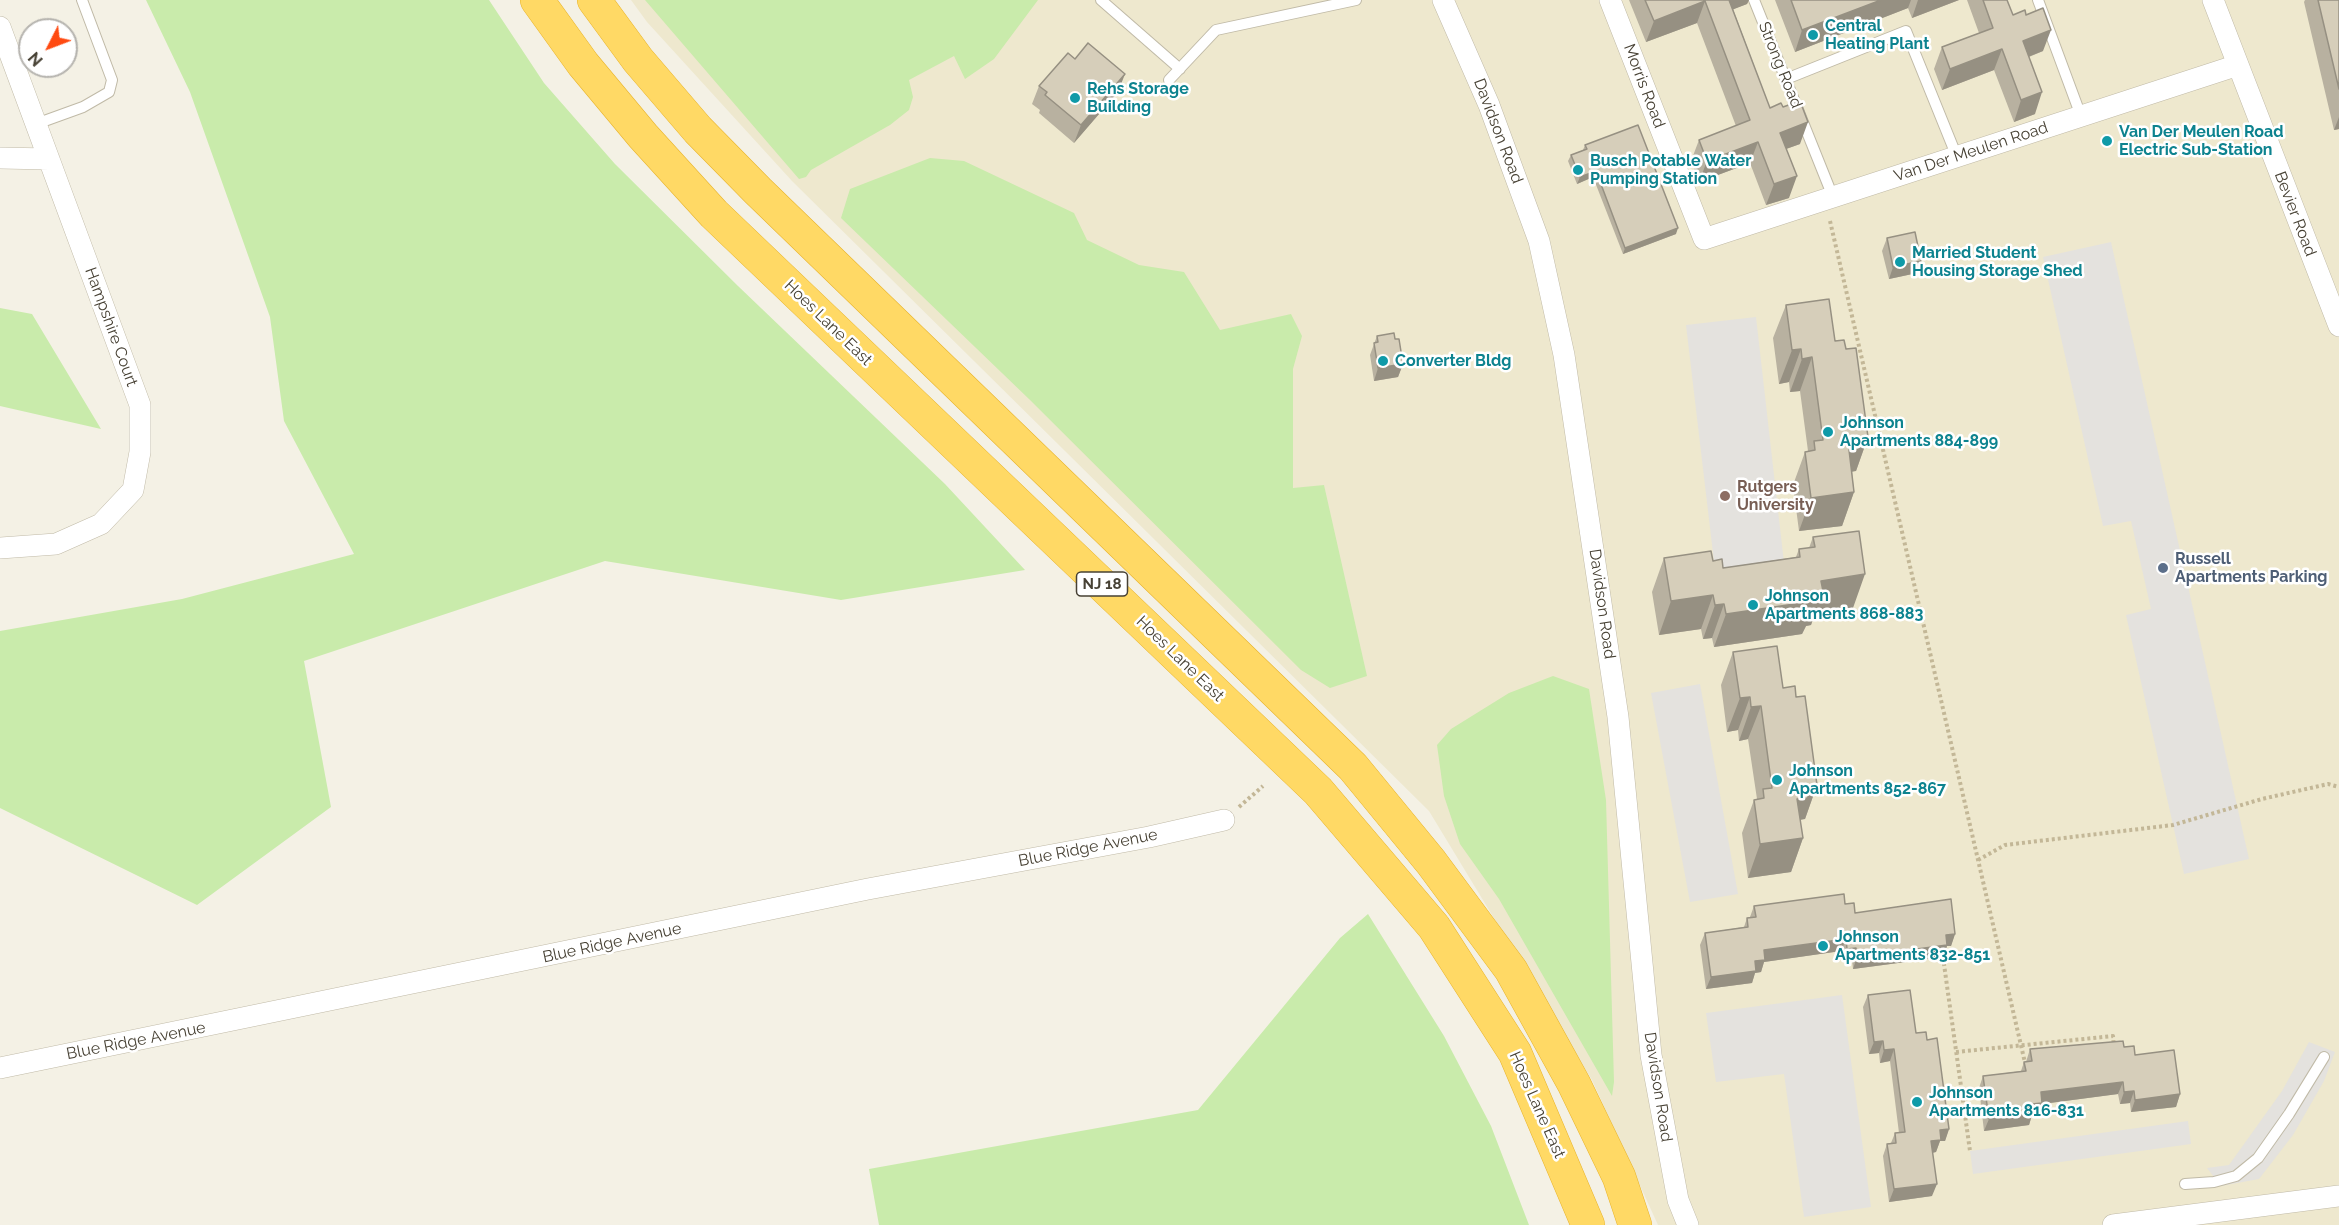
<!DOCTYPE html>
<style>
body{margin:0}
#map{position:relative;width:2339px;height:1225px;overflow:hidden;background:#f4f1e5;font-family:Raleway,sans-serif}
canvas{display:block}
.north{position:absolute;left:18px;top:18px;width:60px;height:60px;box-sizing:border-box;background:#fff;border:2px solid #b5b3ae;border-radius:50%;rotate:228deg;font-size:16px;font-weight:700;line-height:24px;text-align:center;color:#474134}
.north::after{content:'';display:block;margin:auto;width:21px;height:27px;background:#ff4a11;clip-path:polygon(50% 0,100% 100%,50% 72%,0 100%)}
</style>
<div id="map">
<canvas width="2339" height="1225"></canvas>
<div class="north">N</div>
</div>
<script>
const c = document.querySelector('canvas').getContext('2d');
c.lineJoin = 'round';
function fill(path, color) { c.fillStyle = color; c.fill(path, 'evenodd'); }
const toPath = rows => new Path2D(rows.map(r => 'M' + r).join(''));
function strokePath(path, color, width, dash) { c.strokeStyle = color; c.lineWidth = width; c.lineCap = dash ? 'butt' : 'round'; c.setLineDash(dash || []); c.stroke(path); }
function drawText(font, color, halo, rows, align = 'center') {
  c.font = font + ' Raleway,sans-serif'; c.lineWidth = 5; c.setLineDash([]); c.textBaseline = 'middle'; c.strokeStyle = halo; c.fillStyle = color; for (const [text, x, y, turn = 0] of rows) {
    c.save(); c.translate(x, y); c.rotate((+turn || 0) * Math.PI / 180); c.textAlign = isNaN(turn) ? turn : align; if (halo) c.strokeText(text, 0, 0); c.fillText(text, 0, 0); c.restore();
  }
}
const education = toPath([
 [631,0,2339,0,2339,1225,1658,1225,1592,1080,1429,811,792,181,647,22]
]);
const green = toPath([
 [146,0,489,0,544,83,615,164,738,286,945,484,1025,570,841,600,605,561,304,661,331,807,197,905,0,808,0,631,182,599,354,554,284,421,270,317,190,92],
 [645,0,1038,0,994,59,965,79,954,56,909,80,913,97,909,110,890,125,811,170,806,177,799,179],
 [930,158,964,161,1074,213,1087,240,1139,265,1184,272,1220,330,1291,314,1302,336,1293,369,1293,488,1324,485,1367,676,1330,688,1301,670,1029,399,841,218,850,189],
 [0,308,32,314,101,429,0,406],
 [1553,676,1589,689,1606,800,1614,1082,1612,1096,1499,899,1460,844,1444,796,1437,745,1451,729,1509,693],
 [1368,914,1444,1036,1491,1126,1529,1225,879,1225,869,1169,1198,1110,1340,938]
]);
const parking = toPath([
 [2111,242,2249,859,2184,874,2126,615,2151,609,2131,521,2103,526,2043,257],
 [1756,317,1784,563,1715,570,1686,325],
 [1700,684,1738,894,1690,902,1651,693],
 [1842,995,1871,1207,1804,1217,1784,1074,1716,1082,1706,1013],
 [2309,1042,2335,1052,2324,1081,2293,1135,2259,1179,2221,1186,2207,1168,2229,1165,2282,1091],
 [2188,1121,2191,1144,1973,1174,1970,1151]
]);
const path = toPath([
 [1830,221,2026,1067],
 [1239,807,1263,786],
 [1978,860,2005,845,2173,825,2262,799,2328,784,2339,787],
 [1943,957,1970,1151],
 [1956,1052,2113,1036,2114,1047]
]);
const lane = toPath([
 [1101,0,1180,69],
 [1754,0,1833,197],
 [2038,0,2081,116],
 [1786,79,1906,31,1957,157],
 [1169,80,1216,30,1356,0],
 [36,124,83,107,109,92,112,80,82,0],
 [2185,1184,2214,1182,2236,1176,2258,1158,2289,1114,2324,1057]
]);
const street = toPath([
 [1443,0,1489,105,1539,241,1564,355,1618,717,1651,1055,1678,1200,1688,1225],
 [1610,0,1704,239,2238,65],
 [2213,0,2339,326],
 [0,27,140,405,140,452,133,490,101,524,56,544,0,548],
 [0,158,49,159],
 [0,1068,868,889,1149,837,1224,820],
 [2113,1225,2339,1196]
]);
const highway = toPath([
 [537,0,583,64,643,136,714,214,1318,791,1434,927,1515,1053,1588,1225],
 [594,0,638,60,698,130,758,191,1353,767,1431,862,1511,970,1574,1084,1619,1177,1635,1225]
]);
const wall = toPath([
 [1629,0,1749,0,1747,4,1733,9,1770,108,1800,144,1786,149,1789,198,1766,205,1750,163,1699,182,1691,161,1699,140,1736,126,1697,23,1646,42],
 [1775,0,1959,0,1912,18,1908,8,1795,52],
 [1967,0,2007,0,2013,15,2043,51,2029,57,2035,114,2014,122,1994,70,1942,90,1934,69,1942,47,1979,33],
 [2305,0,2339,0,2339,129,2334,130,2304,2],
 [1039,86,1118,92,1074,143,1039,113,1040,110,1032,104],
 [1585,145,1676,234,1623,254,1593,177,1577,184,1568,161,1571,155,1583,150],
 [1887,238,1921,261,1917,273,1889,279,1882,251],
 [1786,305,1846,349,1868,437,1856,471,1852,471,1854,492,1842,526,1799,531,1793,485,1805,452,1808,451,1800,391,1790,392,1789,382,1779,384,1773,338],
 [1377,336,1403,364,1398,377,1374,381,1370,355],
 [1813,537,1853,608,1815,613,1811,625,1806,626,1802,634,1714,647,1712,638,1703,639,1701,629,1659,635,1652,592,1664,558,1713,561,1723,568,1796,557,1799,549,1809,548],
 [1733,652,1796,697,1817,785,1805,819,1800,819,1803,838,1791,872,1748,878,1742,833,1754,800,1757,799,1748,739,1739,741,1738,730,1727,732,1721,685],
 [1845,904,1855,913,1955,934,1951,946,1947,946,1943,957,1853,969,1852,960,1843,962,1841,951,1764,962,1761,972,1755,973,1752,983,1706,989,1700,945,1705,933,1744,927,1747,918,1750,917,1754,906],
 [1868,995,1916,1033,1927,1040,1949,1129,1945,1141,1940,1141,1936,1152,1932,1153,1932,1196,1889,1202,1883,1156,1887,1144,1891,1143,1895,1133,1899,1133,1890,1061,1880,1063,1879,1053,1869,1054,1863,1007],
 [2124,1047,2135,1055,2180,1094,2176,1107,2131,1112,2130,1103,2120,1104,2118,1094,2042,1104,2038,1115,2032,1115,2029,1125,1984,1131,1979,1088,1983,1076,2021,1071,2024,1062,2026,1062,2030,1049]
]);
const shadedWall = toPath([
 [1724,0,1749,0,1747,4,1719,15],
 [1881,0,1911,0,1908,8,1795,52,1802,30],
 [1918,0,1959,0,1912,18],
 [1705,1,1697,23,1646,42,1654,21],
 [2051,30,2043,51,2015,62,2023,41],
 [2002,49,1994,70,1942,90,1950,69],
 [1125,74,1118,92,1074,143,1081,125],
 [2042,92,2035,114,2014,122,2021,100],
 [2339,117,2339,129,2334,130],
 [1808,122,1800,144,1772,154,1780,133],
 [1758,142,1750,163,1699,182,1707,161],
 [1596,171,1593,177,1577,184,1580,177],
 [1797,176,1789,198,1766,205,1774,184],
 [1678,228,1676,234,1623,254,1625,248],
 [1921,261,1917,273,1889,279,1893,267],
 [1801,349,1789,382,1779,384,1792,350],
 [1812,357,1800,391,1790,392,1802,359],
 [1403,364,1398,377,1374,381,1378,368],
 [1868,437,1856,471,1851,472,1849,450,1857,439],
 [1854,492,1842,526,1799,531,1811,498],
 [1865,574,1853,608,1815,613,1811,625,1806,626,1802,634,1714,647,1726,614,1814,593,1821,581],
 [1713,595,1701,629,1659,635,1671,601],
 [1724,604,1712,638,1703,639,1715,605],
 [1750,697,1738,730,1727,732,1740,698],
 [1761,706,1748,739,1739,741,1751,707],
 [1817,785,1805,819,1800,820,1797,799,1806,787],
 [1803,838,1791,872,1748,878,1760,844],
 [1955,934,1951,946,1947,946,1943,957,1853,969,1857,957,1946,935],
 [1846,939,1841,951,1764,962,1761,972,1755,973,1752,983,1706,989,1711,977,1755,961,1764,950],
 [1856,948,1852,960,1843,962,1847,949],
 [1883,1041,1879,1053,1869,1054,1874,1042],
 [1894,1049,1890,1061,1880,1063,1884,1050],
 [2123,1082,2118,1094,2042,1104,2038,1115,2032,1115,2029,1125,1984,1131,1989,1119,2032,1104,2041,1092],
 [2134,1091,2130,1103,2120,1104,2124,1092],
 [2180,1094,2176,1107,2131,1112,2135,1100],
 [1949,1129,1945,1141,1940,1141,1936,1152,1926,1154,1931,1141,1940,1130],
 [1937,1184,1932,1196,1889,1202,1894,1189]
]);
const building = toPath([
 [1645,0,1729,0,1770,108,1781,103,1783,107,1800,101,1808,122,1780,133,1797,176,1774,184,1758,142,1707,161,1699,140,1750,120,1705,1,1654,21,1645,0],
 [1791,0,1881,0,1802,30,1791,0],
 [1983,0,2007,0,2013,15,2025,10,2026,15,2043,8,2051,30,2023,41,2042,92,2021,100,2002,49,1950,69,1942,47,1993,28,1983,0],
 [2318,0,2339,0,2339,89,2318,0],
 [1088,43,1125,74,1081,125,1045,95,1047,92,1039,86,1068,53,1075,59,1088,43],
 [1638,125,1678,228,1625,248,1596,171,1580,177,1571,155,1587,149,1585,145,1638,125],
 [1915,232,1921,261,1893,267,1887,238,1915,232],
 [1829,299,1835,341,1844,340,1846,349,1856,348,1868,437,1857,439,1859,449,1849,450,1854,492,1811,498,1805,452,1815,450,1814,441,1823,440,1812,357,1802,359,1801,349,1792,350,1786,305,1829,299],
 [1394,333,1395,339,1399,339,1403,364,1378,368,1374,343,1378,342,1377,336,1394,333],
 [1859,531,1865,574,1821,581,1823,591,1814,593,1815,601,1726,614,1724,604,1715,605,1713,595,1671,601,1664,558,1711,551,1713,561,1722,559,1723,568,1800,557,1799,549,1815,547,1813,537,1859,531],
 [1777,646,1783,688,1795,686,1796,697,1805,696,1817,785,1806,787,1808,798,1797,799,1803,838,1760,844,1754,800,1764,798,1763,789,1772,788,1761,706,1751,707,1750,697,1740,698,1733,652,1777,646],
 [1844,894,1845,904,1854,903,1855,913,1951,899,1955,934,1946,935,1947,945,1857,957,1856,948,1847,949,1846,939,1764,950,1765,960,1755,961,1756,971,1711,977,1705,933,1748,927,1747,918,1756,917,1754,906,1844,894],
 [1910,990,1916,1033,1926,1032,1927,1040,1937,1038,1949,1129,1940,1130,1941,1140,1931,1141,1937,1184,1894,1189,1887,1144,1896,1143,1895,1133,1905,1132,1894,1049,1884,1050,1883,1041,1874,1042,1868,995,1910,990],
 [2123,1041,2124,1047,2134,1046,2135,1055,2174,1050,2180,1094,2135,1100,2134,1091,2124,1092,2123,1082,2041,1092,2042,1103,2032,1104,2033,1113,1989,1119,1983,1076,2026,1071,2024,1062,2032,1061,2030,1049,2123,1041]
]);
const markers = [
 [1813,35,6,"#0f9aa8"],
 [1075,98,6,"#0f9aa8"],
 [2107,141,6,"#0f9aa8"],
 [1578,170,6,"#0f9aa8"],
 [1900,262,6,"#0f9aa8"],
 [1383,361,6,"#0f9aa8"],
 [1828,432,6,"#0f9aa8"],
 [1725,496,6,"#8d6e63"],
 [2163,568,6,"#5c6f8a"],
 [1753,605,6,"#0f9aa8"],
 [1777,780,6,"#0f9aa8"],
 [1823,946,6,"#0f9aa8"],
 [1917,1102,6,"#0f9aa8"]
];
const shields = [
 [1102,584,51]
];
const shieldNames = [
 ["NJ 18",1102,584]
];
const cultureNames = [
 ["Central",1825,26],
 ["Heating Plant",1825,44],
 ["Rehs Storage",1087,89],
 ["Building",1087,107],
 ["Van Der Meulen Road",2119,132],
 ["Electric Sub-Station",2119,150],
 ["Busch Potable Water",1590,161],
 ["Pumping Station",1590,179],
 ["Married Student",1912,253],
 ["Housing Storage Shed",1912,271],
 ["Converter Bldg",1395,361],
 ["Johnson",1840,423],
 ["Apartments 884-899",1840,441],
 ["Johnson",1765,596],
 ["Apartments 868-883",1765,614],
 ["Johnson",1789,771],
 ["Apartments 852-867",1789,789],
 ["Johnson",1835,937],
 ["Apartments 832-851",1835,955],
 ["Johnson",1929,1093],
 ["Apartments 816-831",1929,1111]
];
const streetNames = [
 ["Strong Road",1780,65,68],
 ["Morris Road",1644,86,69],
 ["Davidson Road",1498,131,69],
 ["Van Der Meulen Road",1971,152,-18],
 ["Bevier Road",2295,214,69],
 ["Hoes Lane East",828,323,44],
 ["Hampshire Court",111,327,70],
 ["Davidson Road",1602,604,82],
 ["Hoes Lane East",1180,659,44],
 ["Blue Ridge Avenue",1088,848,-11],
 ["Blue Ridge Avenue",612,943,-12],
 ["Blue Ridge Avenue",136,1041,-11],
 ["Davidson Road",1658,1087,81],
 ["Hoes Lane East",1537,1105,66]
];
const educationNames = [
 ["Rutgers",1737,487],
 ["University",1737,505]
];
const serviceNames = [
 ["Russell",2175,559],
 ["Apartments Parking",2175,577]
];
fill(education, '#eee8ce');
fill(green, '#c9ebab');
fill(parking, '#e4e2de');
strokePath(lane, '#c0baa7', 12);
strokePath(street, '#c0baa7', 22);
strokePath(highway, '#e8b32b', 34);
strokePath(path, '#c3b797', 4, [3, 3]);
strokePath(lane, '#fff', 10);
strokePath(street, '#fff', 21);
strokePath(highway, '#ffd965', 33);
fill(wall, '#b8b1a0');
fill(shadedWall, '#969082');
fill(building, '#d6ceba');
strokePath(building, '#969082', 1.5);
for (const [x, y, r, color] of markers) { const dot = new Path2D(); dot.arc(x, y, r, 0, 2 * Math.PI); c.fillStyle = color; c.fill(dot); strokePath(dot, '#fff', 2); }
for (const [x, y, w] of shields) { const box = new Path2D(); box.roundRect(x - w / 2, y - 12, w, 24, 4.5); c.fillStyle = '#fff'; c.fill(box); strokePath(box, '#474134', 1.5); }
drawText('bold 15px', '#474134', null, shieldNames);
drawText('bold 16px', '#0d838f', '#fff', cultureNames, 'left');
drawText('16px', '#474134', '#fff', streetNames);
drawText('bold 16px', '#785e54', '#fff', educationNames, 'left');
drawText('bold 16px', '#4e5e75', '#fff', serviceNames, 'left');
</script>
